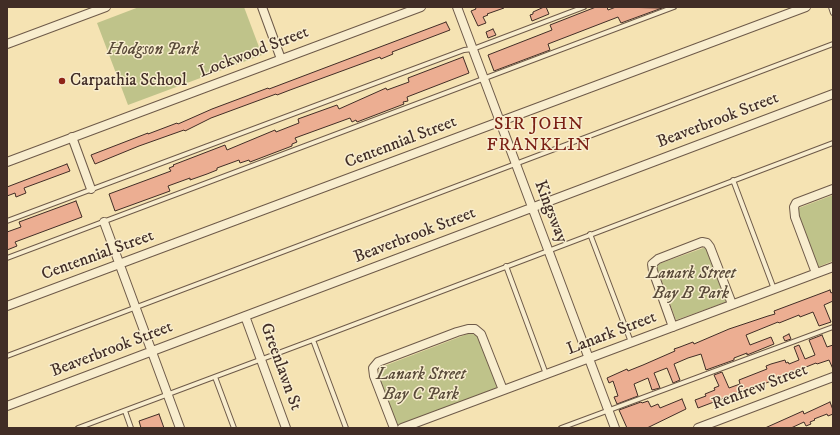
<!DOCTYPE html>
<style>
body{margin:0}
#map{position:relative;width:840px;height:435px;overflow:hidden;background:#f5e3b3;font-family:"IM FELL DW Pica",serif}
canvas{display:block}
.frame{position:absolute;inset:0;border:8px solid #412d26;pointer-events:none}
</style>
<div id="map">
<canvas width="840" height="435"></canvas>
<div class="frame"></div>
</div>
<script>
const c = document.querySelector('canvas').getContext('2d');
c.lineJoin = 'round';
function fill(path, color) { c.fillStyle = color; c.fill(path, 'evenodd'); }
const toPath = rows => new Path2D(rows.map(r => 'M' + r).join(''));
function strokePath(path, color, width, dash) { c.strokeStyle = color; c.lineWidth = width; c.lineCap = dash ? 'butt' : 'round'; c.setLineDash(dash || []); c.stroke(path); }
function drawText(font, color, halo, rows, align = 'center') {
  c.font = font + ' "IM FELL DW Pica",serif'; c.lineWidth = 3; c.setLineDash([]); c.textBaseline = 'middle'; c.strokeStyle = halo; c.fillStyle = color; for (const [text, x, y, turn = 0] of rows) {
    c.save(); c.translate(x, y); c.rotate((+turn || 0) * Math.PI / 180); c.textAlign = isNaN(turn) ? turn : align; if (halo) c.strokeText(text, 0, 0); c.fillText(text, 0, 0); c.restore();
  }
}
const green = toPath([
 [139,7,244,7,262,55,128,105,97,23],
 [833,195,833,261,818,267,796,209],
 [706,247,726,302,676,320,656,265],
 [470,333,478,336,499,387,398,427,378,374,379,370,384,366]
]);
const building = toPath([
 [475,7,504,7,504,8,487,14,488,15,483,17,486,23,478,26,471,11,476,9,475,7],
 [544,7,546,7,549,14,532,21,530,15,533,14,533,12,544,7],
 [596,7,607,7,608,10,616,7,662,8,621,23,618,17,548,44,550,50,494,71,488,55,552,30,550,25,596,7],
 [446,22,450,30,392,52,393,54,381,59,380,57,290,90,277,95,276,94,211,118,185,131,184,130,139,146,95,164,91,155,148,133,148,134,177,123,178,124,212,109,268,88,269,89,446,22],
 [493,29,496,35,488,38,486,32,493,29],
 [463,57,469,73,407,97,408,101,403,102,404,104,357,122,356,120,352,122,350,118,295,138,297,142,292,144,292,146,250,162,249,160,240,163,239,160,217,168,217,170,207,174,190,180,190,178,168,186,170,191,115,211,109,194,171,171,169,168,174,166,173,165,225,145,227,150,275,130,276,132,299,123,298,119,337,105,339,109,386,88,387,90,409,82,408,78,463,57],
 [67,164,70,171,24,188,26,193,16,197,15,193,7,196,7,187,67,164],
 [76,201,82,217,15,242,17,246,7,250,7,232,21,227,19,222,76,201],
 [830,290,831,293,833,292,833,301,824,305,831,322,819,326,813,312,800,317,799,315,779,323,778,322,746,335,750,345,771,337,774,344,747,355,747,353,734,358,734,360,706,370,701,354,688,358,674,364,680,380,673,383,667,368,654,373,660,388,652,390,648,378,634,384,638,396,617,404,614,397,618,396,613,381,609,383,607,378,627,369,628,371,643,365,675,351,674,349,680,347,693,342,694,344,729,329,768,316,775,314,774,311,830,290],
 [789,334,791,339,785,341,783,337,789,334],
 [822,335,827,347,833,345,833,369,829,360,817,364,816,363,736,395,735,394,698,408,695,400,706,396,705,394,715,390,714,388,719,386,714,375,722,372,729,388,740,384,739,380,767,369,766,366,771,364,785,360,786,363,788,362,789,364,799,360,794,347,799,345,805,359,815,355,809,340,822,335],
 [682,399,686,409,647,428,627,428,619,410,641,402,642,403,648,401,651,407,658,404,660,408,682,399],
 [830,402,833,410,833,414,828,416,827,414,814,419,815,420,810,422,811,424,806,426,804,422,791,428,765,428,803,411,804,414,830,402],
 [159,414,164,428,141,428,139,421,159,414]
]);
const service = toPath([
 [831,7,833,13],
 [733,180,774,289],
 [7,221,464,50,473,49,584,7],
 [590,234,631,342],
 [7,258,674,7],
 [506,266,546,374],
 [7,356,833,44],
 [215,377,234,428],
 [125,411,131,428],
 [78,428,313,340],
 [346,428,313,340,833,143],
 [561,428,833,327]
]);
const minor = toPath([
 [262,7,281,59],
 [457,7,615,428],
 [7,44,106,7],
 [72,137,91,189],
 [7,162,421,7],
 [104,222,180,428],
 [816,273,795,217,794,207,796,203,833,189],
 [7,306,806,7],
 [245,316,286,428],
 [673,327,653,271,652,264,658,259,702,242,707,243,710,247,732,304],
 [7,406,833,94],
 [394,428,374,376,373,368,378,362,457,332,468,329,475,329,481,334,503,390],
 [402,428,833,267],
 [698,428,833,377]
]);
const markers = [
 [62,81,4,"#8f2418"]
];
const parkNames = [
 ["Hodgson Park",153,50],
 ["Lanark Street",691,274],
 ["Bay B Park",691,294],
 ["Lanark Street",421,375],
 ["Bay C Park",421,395]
];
const streetNames = [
 ["Lockwood Street",254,53,-21],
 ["Beaverbrook Street",718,121,-21],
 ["Centennial Street",401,143,-21],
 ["Kingsway",550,212,69],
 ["Beaverbrook Street",415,236,-21],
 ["Centennial Street",98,256,-20],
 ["Lanark Street",612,334,-21],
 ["Beaverbrook Street",112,350,-21],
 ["Greenlawn St",280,367,70],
 ["Renfrew Street",760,388,-21]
];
const poiNames = [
 ["Carpathia School",70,81]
];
const neighbourhoodNames = [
 ["SIR JOHN",539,125],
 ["FRANKLIN",539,146]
];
fill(green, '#bfc38a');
fill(building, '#ecae92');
strokePath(building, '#412d26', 1);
strokePath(service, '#6e5a49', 6);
strokePath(minor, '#6e5a49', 10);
strokePath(service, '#f8edce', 4);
strokePath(minor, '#f8edce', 8);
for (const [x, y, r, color] of markers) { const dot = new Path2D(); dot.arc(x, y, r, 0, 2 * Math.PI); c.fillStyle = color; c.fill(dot); strokePath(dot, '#f8edce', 1.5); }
drawText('italic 17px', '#5a4b3a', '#f8edce', parkNames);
drawText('17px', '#412d26', '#f8edce', streetNames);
drawText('17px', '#412d26', '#f8edce', poiNames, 'left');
c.letterSpacing = '1px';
drawText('18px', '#7a1f14', '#f8edce', neighbourhoodNames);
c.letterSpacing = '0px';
</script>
